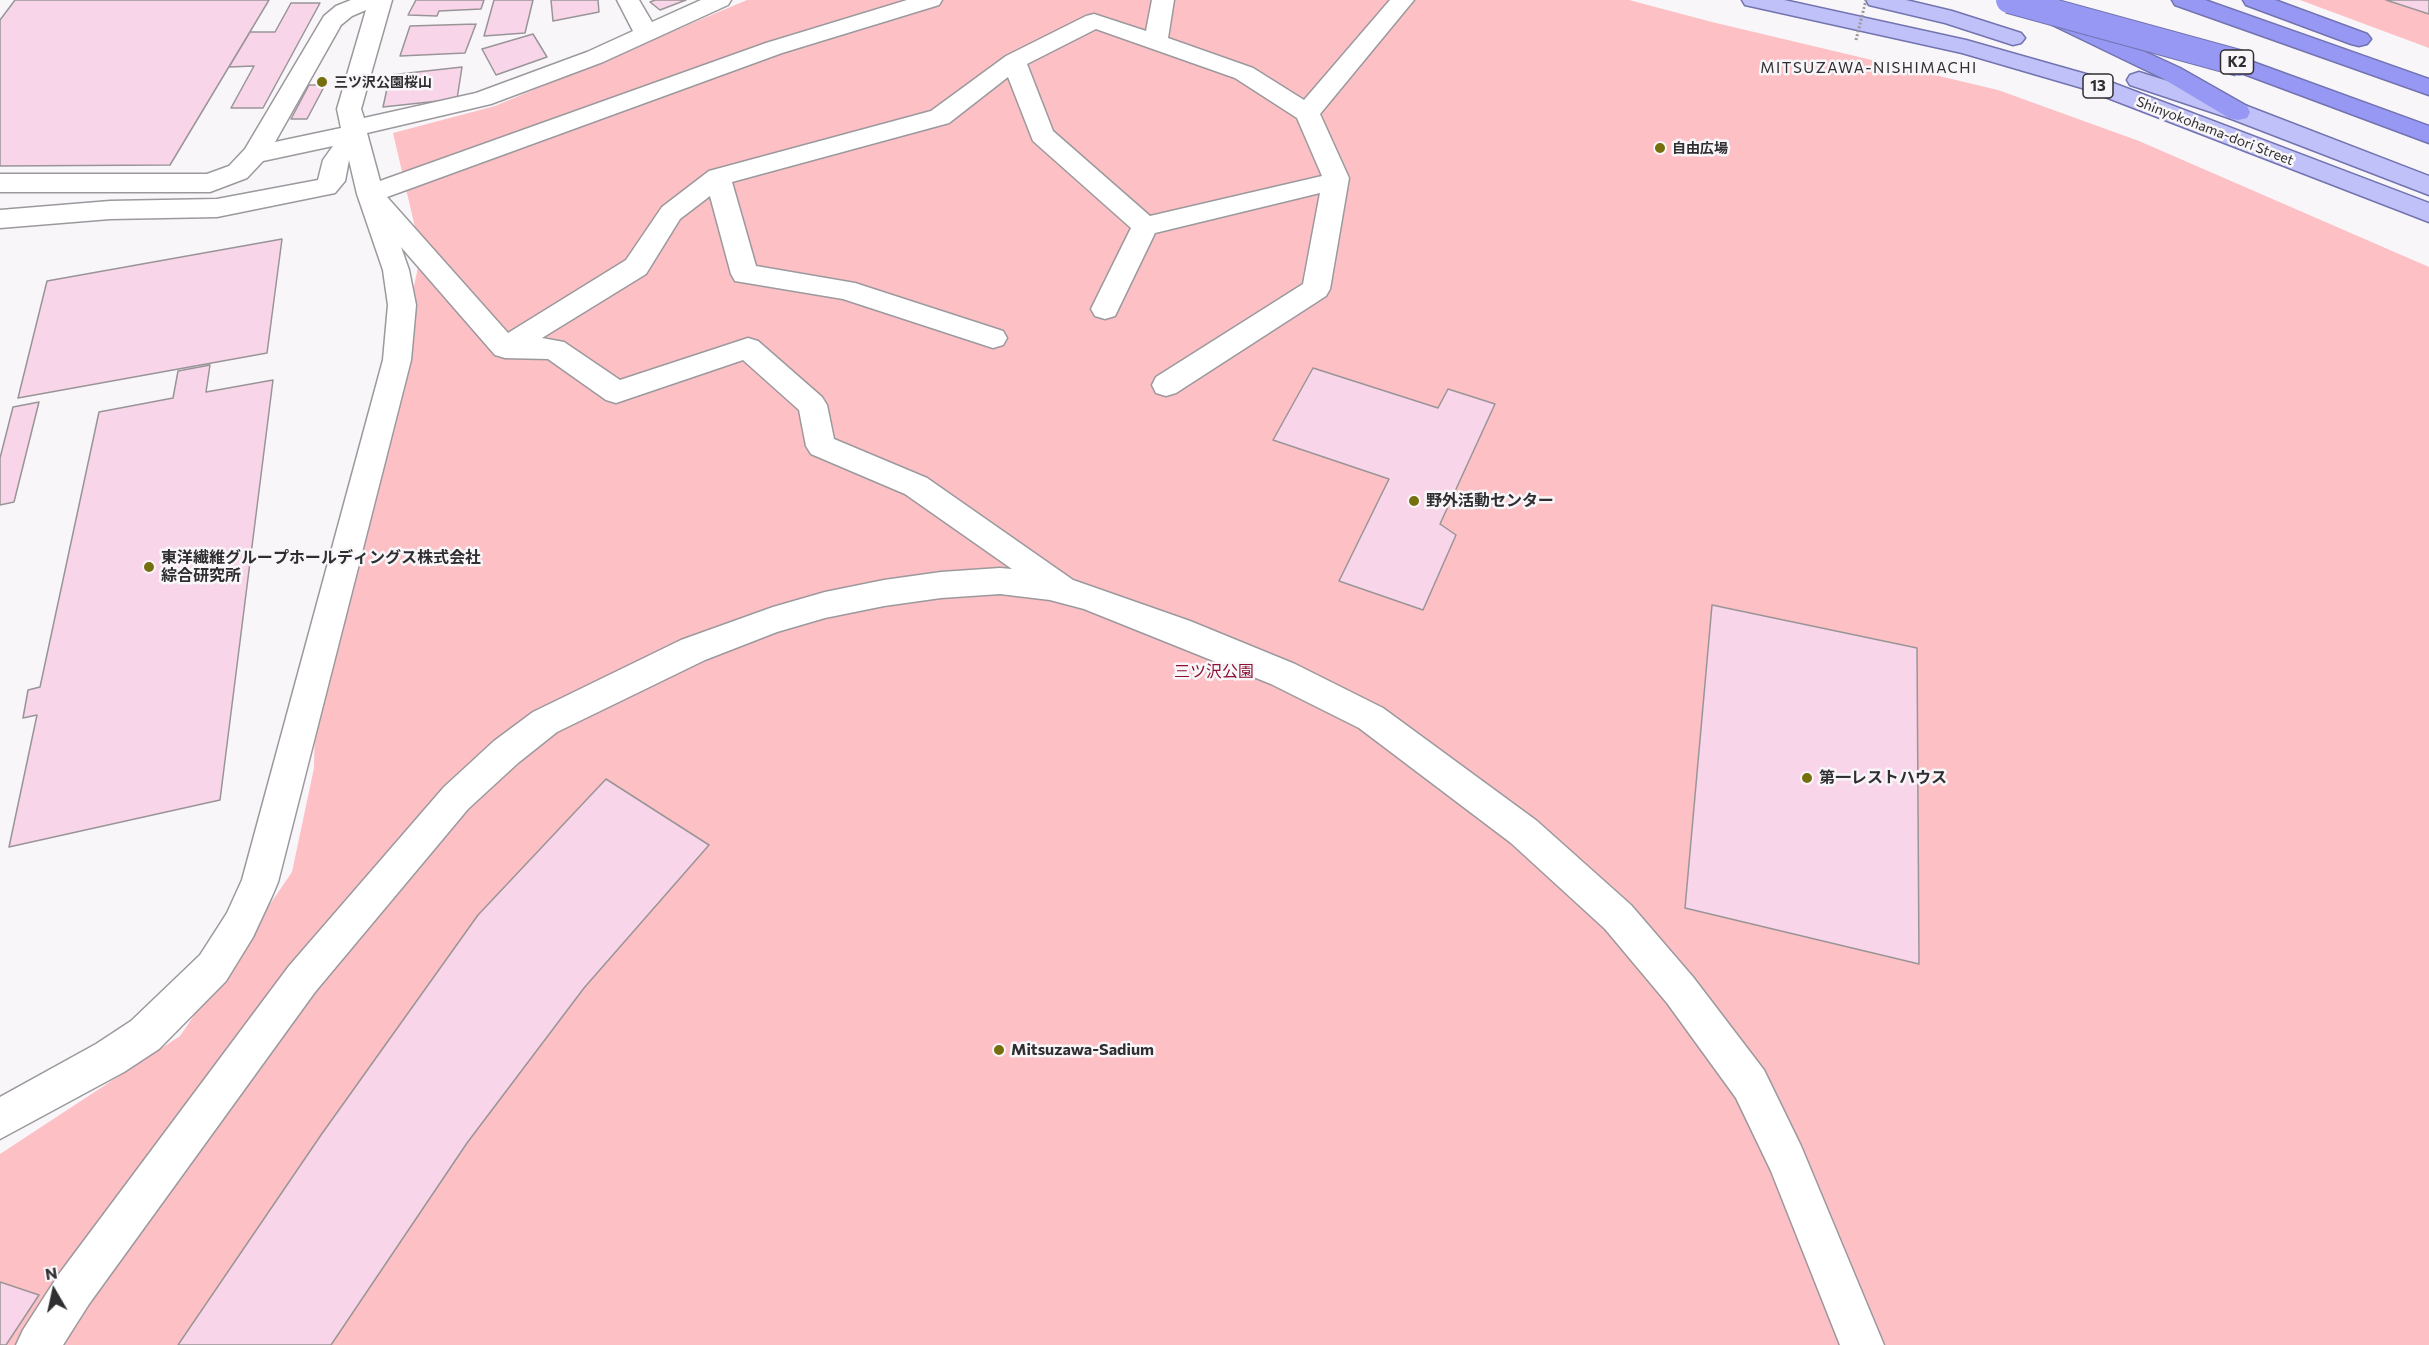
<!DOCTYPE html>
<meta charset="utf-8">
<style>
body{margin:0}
#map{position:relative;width:2429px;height:1345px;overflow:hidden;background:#f9f6fa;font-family:Commissioner,sans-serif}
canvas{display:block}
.north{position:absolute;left:24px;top:1261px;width:60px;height:60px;-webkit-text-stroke:4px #f9f6fa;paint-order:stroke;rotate:351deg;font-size:16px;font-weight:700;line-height:24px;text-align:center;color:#2f2e30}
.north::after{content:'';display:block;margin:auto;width:21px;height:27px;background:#2f2e30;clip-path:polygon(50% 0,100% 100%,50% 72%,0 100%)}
</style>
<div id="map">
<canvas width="2429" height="1345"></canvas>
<div class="north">N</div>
</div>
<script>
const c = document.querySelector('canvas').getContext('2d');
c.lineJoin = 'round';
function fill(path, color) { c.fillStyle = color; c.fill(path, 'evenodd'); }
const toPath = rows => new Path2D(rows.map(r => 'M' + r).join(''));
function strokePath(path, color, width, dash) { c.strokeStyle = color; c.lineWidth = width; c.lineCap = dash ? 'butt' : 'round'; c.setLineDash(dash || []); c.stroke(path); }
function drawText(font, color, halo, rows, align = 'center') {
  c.font = font + ' Commissioner,"Noto Sans JP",sans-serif'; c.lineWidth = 5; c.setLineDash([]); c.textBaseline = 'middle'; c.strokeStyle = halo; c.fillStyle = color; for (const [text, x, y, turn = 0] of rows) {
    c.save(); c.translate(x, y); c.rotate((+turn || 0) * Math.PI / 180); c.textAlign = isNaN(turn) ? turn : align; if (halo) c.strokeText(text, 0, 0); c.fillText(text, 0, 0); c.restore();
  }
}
const green = toPath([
 [747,0,1629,0,1712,22,1998,90,2139,141,2429,267,2429,1345,0,1345,0,1154,180,1036,292,872,314,768,317,608,382,438,421,253,393,133,495,106],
 [2300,0,2429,0,2429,48]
]);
const building = toPath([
 [15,0,269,0,170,165,0,166,0,20,15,0],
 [416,0,484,0,481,9,439,11,437,16,408,15,416,0],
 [494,0,533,0,525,33,484,36,494,0],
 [551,0,598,0,599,12,553,21,551,0],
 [655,0,686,0,660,10,650,2,655,0],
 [2386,0,2429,0,2429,14,2386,0],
 [291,3,320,3,263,108,231,108,254,66,229,67,250,32,275,32,291,3],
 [476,24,465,53,400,56,410,26,476,24],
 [533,34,547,57,496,75,482,49,533,34],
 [462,67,457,99,383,107,390,75,462,67],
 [309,85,325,85,307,119,291,119,309,85],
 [282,239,267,353,18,398,47,281,282,239],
 [210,365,206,392,273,380,220,800,9,847,37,715,23,718,28,690,40,687,99,412,173,398,178,371,210,365],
 [1313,368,1438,408,1448,389,1495,404,1440,524,1456,535,1423,610,1339,581,1389,479,1273,440,1313,368],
 [39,402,14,502,0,505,0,458,13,407,39,402],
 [1712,605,1917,648,1919,964,1685,908,1712,605],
 [606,779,709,845,584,988,467,1143,331,1345,178,1345,321,1135,478,915,606,779],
 [0,1282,39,1295,6,1345,0,1345,0,1282]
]);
const minor = toPath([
 [351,0,392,0,361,109,364,118,476,93,587,52,633,31,617,0,639,0,652,22,701,0,731,0,728,5,603,62,491,104,367,133,380,181,766,43,907,0,942,0,939,5,782,53,387,197,508,333,626,260,662,207,709,171,931,111,1006,56,1086,16,1094,14,1146,31,1152,0,1174,0,1168,38,1253,68,1304,100,1390,0,1414,0,1320,114,1349,178,1330,289,1326,296,1176,393,1166,396,1156,393,1152,385,1156,377,1303,284,1320,193,1155,233,1115,316,1105,319,1095,316,1091,309,1131,228,1033,141,1008,77,949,123,732,182,756,266,855,283,1003,331,1007,338,1003,345,993,348,843,299,735,281,731,274,710,196,680,219,646,274,542,338,564,342,620,380,748,338,758,341,822,397,827,405,834,439,927,478,1073,580,1190,621,1295,664,1383,708,1537,821,1631,905,1693,977,1764,1070,1801,1146,1884,1345,1840,1345,1771,1171,1736,1098,1667,1003,1605,929,1511,843,1359,728,1271,684,1084,609,1050,600,1000,594,941,598,884,606,825,618,777,632,705,660,557,732,518,763,468,809,315,992,89,1304,63,1345,16,1345,23,1330,59,1274,289,966,444,787,494,741,533,712,681,640,773,607,825,592,884,580,941,572,1000,568,1012,569,905,494,811,454,806,446,799,410,743,360,616,403,606,400,548,359,505,358,495,355,401,247,409,270,416,305,411,360,278,882,273,894,253,937,226,981,159,1049,124,1072,0,1139,0,1097,96,1044,131,1021,200,955,227,913,242,880,383,360,388,305,383,270,357,194,349,160,345,181,335,193,217,217,110,219,0,228,0,210,110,201,217,199,318,180,323,160,333,146,263,161,247,178,210,192,0,192,0,174,207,174,229,166,245,149,324,16,336,6,351,0],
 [366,10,337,109,341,128,275,142,341,25,352,16,366,10],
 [1096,29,1235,78,1297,118,1322,176,1150,216,1053,131,1027,64,1096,29]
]);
const major = toPath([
 [1742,0,1784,0,1966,40,2100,78,2429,203,2429,222,2082,88,1962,53,1745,5,1742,0],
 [1866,0,1906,0,1952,11,2021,33,2025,38,2021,43,2013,45,1945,23,1869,5,1866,0],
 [2139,72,2247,106,2429,176,2429,195,2229,118,2130,85,2127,80,2130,75,2139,72]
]);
const highway = toPath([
 [2172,0,2205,0,2429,79,2429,95,2175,5,2172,0],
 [2243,0,2275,0,2367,34,2371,39,2367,44,2359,46,2351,44,2246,5,2243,0],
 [2048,7,2180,68,2247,106,2250,112,2247,118,2238,120,2229,118,2162,78,2040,19,2036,14,2040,9,2048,7],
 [2209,46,2429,126,2429,143,2201,58,2197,53,2201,48,2209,46]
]);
const pathBridge = toPath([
 [1856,40,1866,0]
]);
const highwayBridge = toPath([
 [2009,0,2239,63]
]);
const markers = [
 [322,82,6,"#766f0e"],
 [1660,148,6,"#766f0e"],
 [1414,501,6,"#766f0e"],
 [149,567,6,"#766f0e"],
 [1807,778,6,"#766f0e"],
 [999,1050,6,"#766f0e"]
];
const farPoinames = [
 ["三ツ沢公園桜山",334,82],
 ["自由広場",1672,148]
];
const farStreetnames = [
 ["Shinyokohama-dori Street",2215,131,21]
];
const shields = [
 [2237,62,33],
 [2098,86,30]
];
const shieldNames = [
 ["K2",2237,62],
 ["13",2098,86]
];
const farNeighbourhoodnames = [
 ["MITSUZAWA-NISHIMACHI",1869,68]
];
const poiNames = [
 ["野外活動センター",1426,501],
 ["東洋繊維グループホールディングス株式会社",161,558],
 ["綜合研究所",161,576],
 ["第一レストハウス",1819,778],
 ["Mitsuzawa-Sadium",1011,1050]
];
const parkNames = [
 ["三ツ沢公園",1214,672]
];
fill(green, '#fcc0c5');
fill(building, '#f9d5ea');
strokePath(building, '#999597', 1.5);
strokePath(minor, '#9b999d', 3);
strokePath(major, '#7273af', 3);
strokePath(highway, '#7273af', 3);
fill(minor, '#fff');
fill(major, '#c0c1f8');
fill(highway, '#9698f4');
strokePath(highwayBridge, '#7273af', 28, []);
strokePath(pathBridge, '#9a989b', 3, [2, 2]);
strokePath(highwayBridge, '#9698f4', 26);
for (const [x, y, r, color] of markers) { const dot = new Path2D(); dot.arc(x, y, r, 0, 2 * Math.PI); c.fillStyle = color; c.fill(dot); strokePath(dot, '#f9f6fa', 2); }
drawText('bold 14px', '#2f2e30', '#f9f6fa', farPoinames, 'left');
drawText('14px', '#2f2e30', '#f9f6fa', farStreetnames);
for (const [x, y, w] of shields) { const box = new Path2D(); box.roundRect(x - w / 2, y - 12, w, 24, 4.5); c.fillStyle = '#f9f6fa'; c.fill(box); strokePath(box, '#2f2e30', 1.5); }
drawText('bold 15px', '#2f2e30', null, shieldNames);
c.letterSpacing = '1.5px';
drawText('15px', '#2f2e30', '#f9f6fa', farNeighbourhoodnames);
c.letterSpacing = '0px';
drawText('bold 16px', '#2f2e30', '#f9f6fa', poiNames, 'left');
drawText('16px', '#8b1132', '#f9f6fa', parkNames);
</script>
